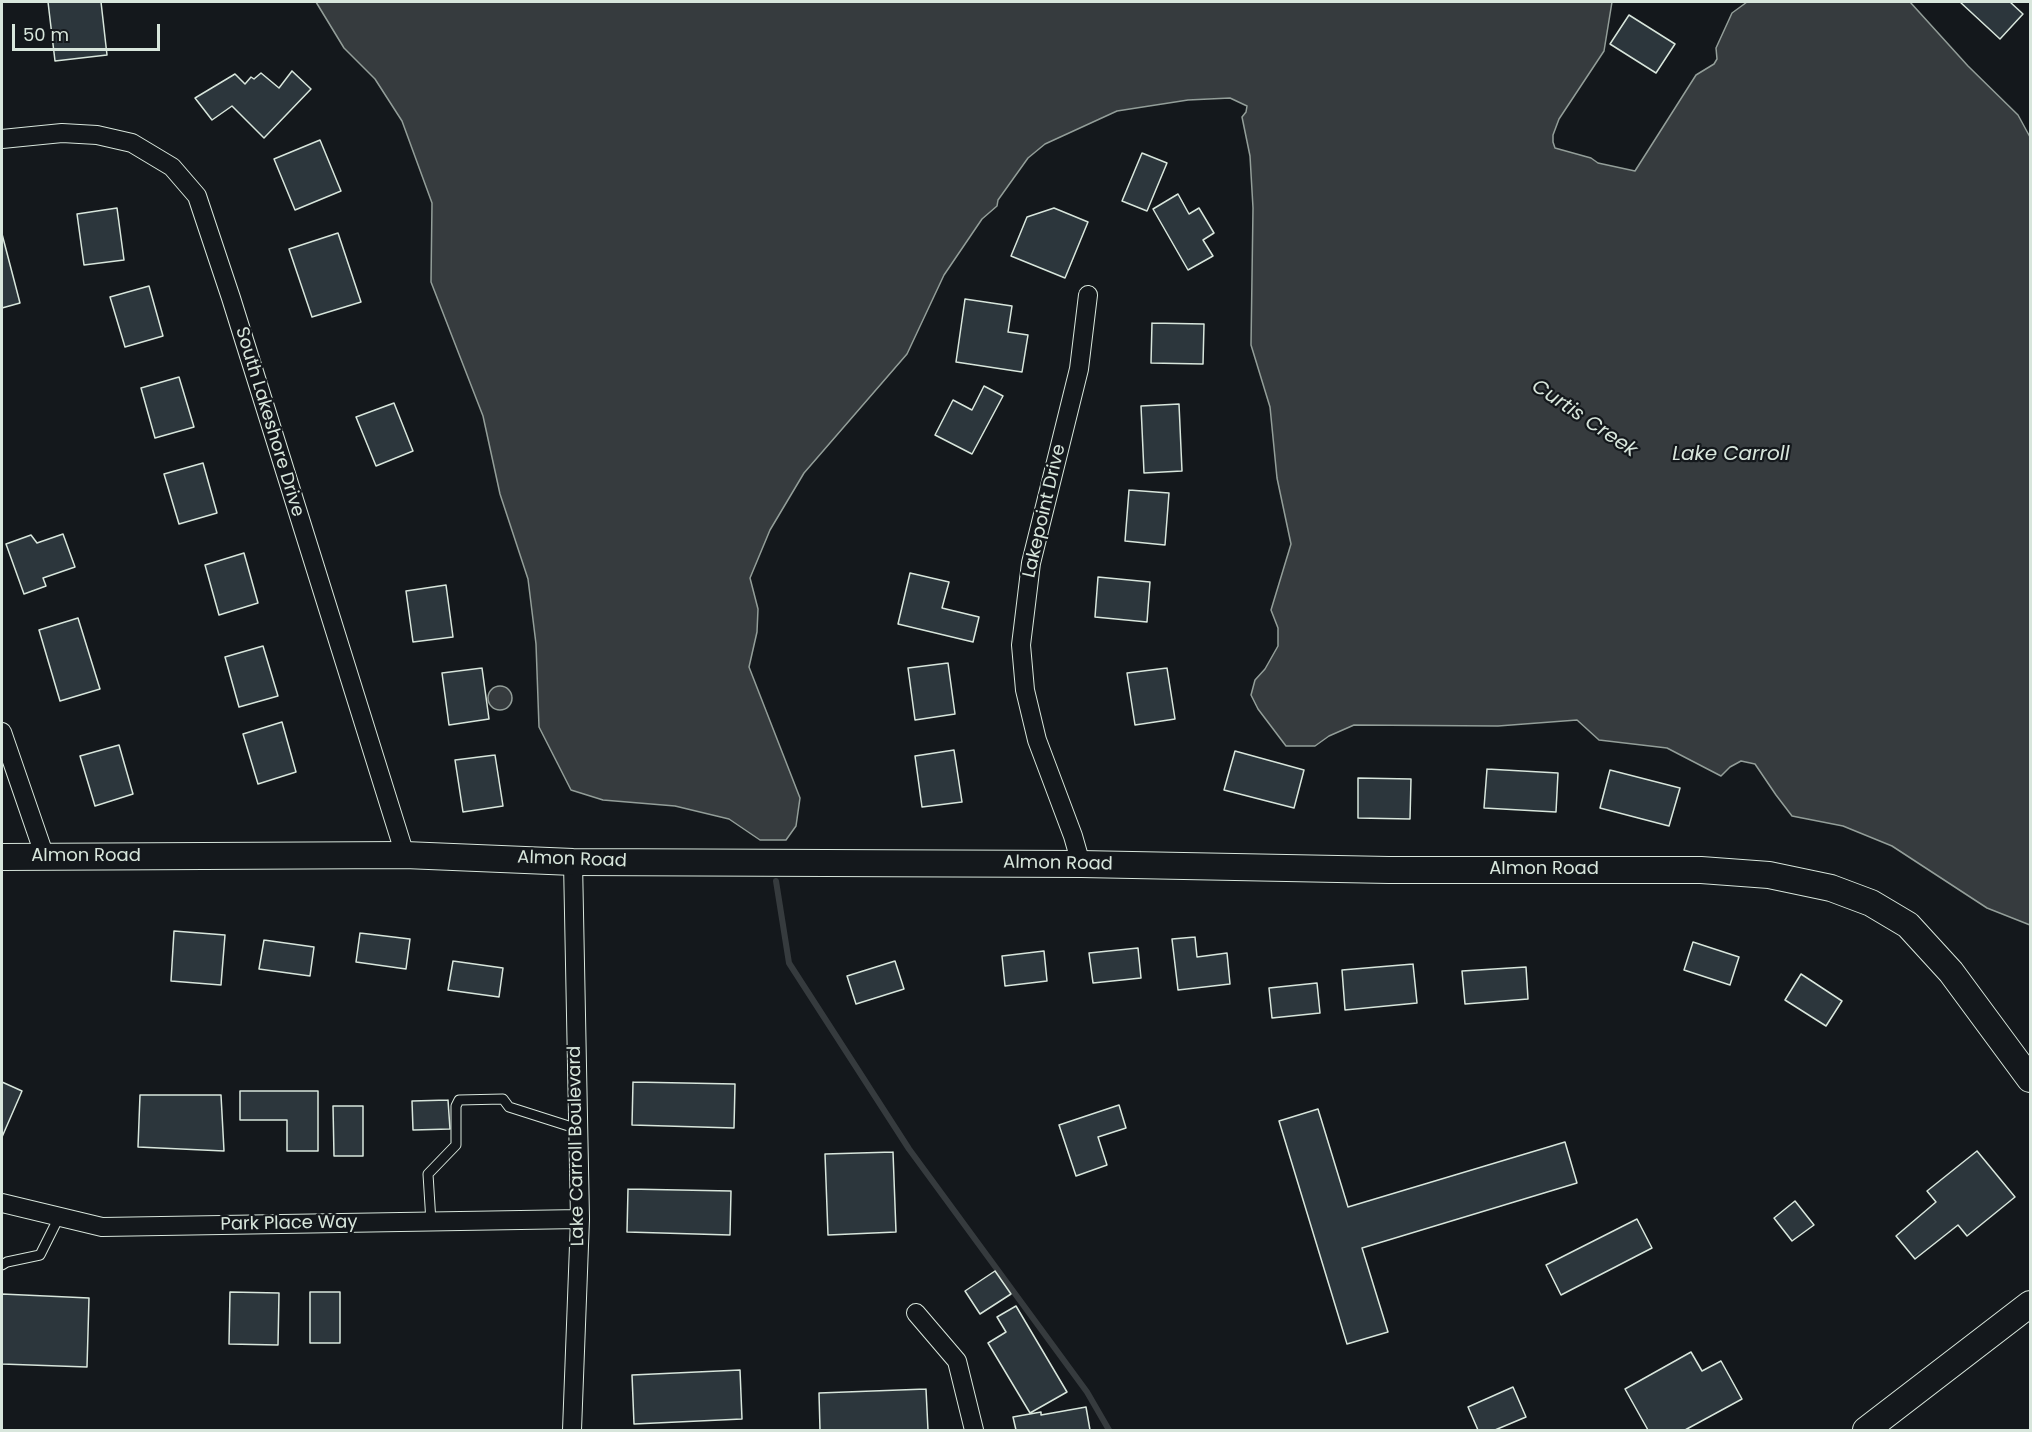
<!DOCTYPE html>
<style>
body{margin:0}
#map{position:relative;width:2032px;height:1432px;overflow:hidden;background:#14181c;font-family:Poppins,sans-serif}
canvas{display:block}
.frame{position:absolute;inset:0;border:3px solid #d8e6dc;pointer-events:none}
.scale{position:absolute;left:12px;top:24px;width:148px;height:27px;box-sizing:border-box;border:3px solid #d8e6dc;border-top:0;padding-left:8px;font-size:18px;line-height:21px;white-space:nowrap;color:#d8e6dc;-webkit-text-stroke:4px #14181c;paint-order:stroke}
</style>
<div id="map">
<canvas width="2032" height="1432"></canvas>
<div class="frame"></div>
<div class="scale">50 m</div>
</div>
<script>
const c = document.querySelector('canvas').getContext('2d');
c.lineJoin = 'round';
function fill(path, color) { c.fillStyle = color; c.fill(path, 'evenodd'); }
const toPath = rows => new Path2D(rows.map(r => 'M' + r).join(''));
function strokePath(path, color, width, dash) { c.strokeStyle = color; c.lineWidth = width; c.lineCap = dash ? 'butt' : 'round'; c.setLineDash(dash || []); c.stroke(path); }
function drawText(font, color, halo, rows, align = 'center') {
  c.font = font + ' Poppins,sans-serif'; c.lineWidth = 4.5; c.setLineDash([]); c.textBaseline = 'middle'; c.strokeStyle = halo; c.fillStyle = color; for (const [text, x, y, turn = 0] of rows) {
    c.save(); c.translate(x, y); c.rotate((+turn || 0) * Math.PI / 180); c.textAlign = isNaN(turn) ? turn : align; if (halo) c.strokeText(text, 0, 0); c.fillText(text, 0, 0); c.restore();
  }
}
const water = toPath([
 [316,2,1612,2,1604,51,1559,119,1553,135,1553,142,1555,148,1591,158,1598,163,1635,171,1696,75,1714,64,1717,59,1716,48,1732,13,1747,2,1910,2,1968,66,2018,115,2030,137,2030,925,1987,908,1892,846,1843,826,1792,816,1776,795,1755,764,1741,761,1730,767,1721,776,1667,748,1599,740,1577,720,1498,726,1354,725,1329,736,1315,746,1286,746,1258,709,1251,695,1255,680,1265,669,1278,646,1278,628,1271,610,1291,544,1277,478,1270,407,1251,345,1253,208,1250,156,1242,117,1246,112,1247,106,1230,98,1188,100,1117,111,1045,144,1028,158,998,200,997,206,982,219,944,275,907,354,804,473,770,530,750,578,758,609,757,632,749,667,800,798,796,826,786,840,760,840,729,819,675,806,603,800,571,790,539,727,536,644,528,579,500,494,483,416,431,282,432,203,402,121,375,79,344,48,316,2],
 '488 698a12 12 0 1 1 24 0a12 12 0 1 1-24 0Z'
]);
const stream = toPath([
 [776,881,789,963,909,1149,1087,1392,1109,1430]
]);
const building = toPath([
 [48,2,101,2,107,55,55,61,48,2],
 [1960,2,2010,2,2023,14,2000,39,1960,2],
 [1629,15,1675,44,1656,73,1610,44,1629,15],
 [292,71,311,89,264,138,232,106,212,120,195,98,235,74,245,84,251,77,254,79,261,73,279,88,292,71],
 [320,140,341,191,295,210,274,159,320,140],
 [1142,153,1167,163,1147,211,1122,201,1142,153],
 [1178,194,1189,214,1199,208,1214,233,1203,240,1213,256,1188,270,1153,209,1178,194],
 [117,208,124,260,84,265,77,214,117,208],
 [1054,208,1088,222,1065,278,1011,256,1027,217,1054,208],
 [338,233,361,302,312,317,289,249,338,233],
 [2,234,20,303,2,308,2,234],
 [149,286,163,336,125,347,110,297,149,286],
 [965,299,1012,306,1008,332,1028,335,1022,372,956,362,965,299],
 [1152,323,1204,324,1203,364,1151,363,1152,323],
 [179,377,194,427,155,438,141,388,179,377],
 [984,386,1003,396,972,454,935,435,953,400,972,410,984,386],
 [394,403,413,451,376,466,356,417,394,403],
 [1179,404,1182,471,1144,473,1141,406,1179,404],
 [203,463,217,513,179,524,164,474,203,463],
 [1129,490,1169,493,1165,545,1125,541,1129,490],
 [63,534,75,567,43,578,46,586,24,594,6,544,31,535,37,543,63,534],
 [244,553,258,603,219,615,205,565,244,553],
 [910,573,949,582,942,608,979,617,973,642,898,624,910,573],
 [1098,577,1150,582,1147,622,1095,617,1098,577],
 [446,585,453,637,413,642,406,591,446,585],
 [78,618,100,689,60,701,39,630,78,618],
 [263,646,278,696,239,707,225,657,263,646],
 [948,663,955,714,915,720,908,668,948,663],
 [482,668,489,719,449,725,442,673,482,668],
 [1167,668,1175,719,1135,725,1127,673,1167,668],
 [282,722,296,772,258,784,243,734,282,722],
 [119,745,133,794,95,806,80,756,119,745],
 [954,750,962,802,922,807,915,756,954,750],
 [1235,751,1304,770,1294,808,1224,790,1235,751],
 [495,755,503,806,463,812,455,760,495,755],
 [1487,769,1558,773,1556,812,1484,808,1487,769],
 [1610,770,1680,788,1669,826,1600,808,1610,770],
 [1358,778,1411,779,1410,819,1358,818,1358,778],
 [174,931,225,935,221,985,171,981,174,931],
 [360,933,410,939,406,969,356,962,360,933],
 [1195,937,1197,957,1227,953,1230,984,1178,990,1172,939,1195,937],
 [264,940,314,947,310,976,259,969,264,940],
 [1693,942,1739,957,1730,985,1684,970,1693,942],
 [1138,948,1141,978,1093,983,1089,953,1138,948],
 [1044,951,1047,981,1005,986,1002,956,1044,951],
 [453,961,503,968,499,997,448,990,453,961],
 [895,961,904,989,856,1004,847,976,895,961],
 [1413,964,1417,1003,1345,1010,1342,970,1413,964],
 [1526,967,1528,999,1465,1004,1462,971,1526,967],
 [1801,974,1842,1001,1826,1026,1785,1000,1801,974],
 [1317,983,1320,1013,1272,1018,1269,988,1317,983],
 [2,1082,22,1091,2,1137,2,1082],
 [633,1082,735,1084,734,1128,632,1125,633,1082],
 [240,1091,318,1091,318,1151,287,1151,287,1120,240,1120,240,1091],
 [140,1095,221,1095,224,1151,138,1147,140,1095],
 [448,1100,450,1129,413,1130,412,1101,448,1100],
 [1119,1105,1126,1128,1098,1137,1107,1165,1076,1176,1059,1125,1119,1105],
 [333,1106,363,1106,363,1156,334,1156,333,1106],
 [1318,1109,1348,1207,1565,1142,1577,1183,1362,1248,1388,1332,1347,1344,1279,1121,1318,1109],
 [1977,1151,2015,1197,1967,1236,1958,1225,1915,1259,1896,1236,1936,1202,1927,1191,1977,1151],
 [893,1152,896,1232,828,1235,825,1154,893,1152],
 [628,1189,731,1191,730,1235,627,1232,628,1189],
 [1795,1201,1814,1225,1792,1241,1774,1218,1795,1201],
 [1637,1219,1652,1248,1561,1295,1546,1265,1637,1219],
 [995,1271,1011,1294,980,1314,965,1291,995,1271],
 [230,1292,279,1293,278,1345,229,1344,230,1292],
 [310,1292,340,1292,340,1343,310,1343,310,1292],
 [2,1294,89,1298,87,1367,2,1364,2,1294],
 [1016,1306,1067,1392,1030,1413,988,1343,1006,1332,997,1317,1016,1306],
 [1691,1352,1702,1371,1721,1361,1742,1399,1685,1430,1648,1430,1625,1389,1691,1352],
 [740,1370,742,1419,634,1424,632,1375,740,1370],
 [1513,1387,1526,1417,1495,1430,1478,1430,1468,1407,1513,1387],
 [926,1389,928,1430,820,1430,819,1393,926,1389],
 [1086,1407,1090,1430,1016,1430,1013,1417,1041,1412,1041,1415,1086,1407]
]);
const lane = toPath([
 [431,1222,428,1174,456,1145,456,1106,459,1100,503,1099,509,1107,578,1129],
 [2,1265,7,1262,40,1255,59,1217]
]);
const street = toPath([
 [2,139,62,133,97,135,132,143,172,167,197,196,231,298,405,855],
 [2,732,45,857],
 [1081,864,1073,836,1037,740,1025,690,1021,645,1031,563,1079,369,1088,295],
 [2,1203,102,1227,580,1219],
 [916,1313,957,1361,974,1430],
 [572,1430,580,1219,573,862]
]);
const secondary = toPath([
 [2,857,405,855,573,862,1081,864,1389,870,1701,870,1769,875,1831,888,1871,903,1908,925,1951,972,2030,1079],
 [1866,1430,2030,1304]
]);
const streetNames = [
 ["South Lakeshore Drive",269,422,73],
 ["Lakepoint Drive",1045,511,-77],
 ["Almon Road",86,856],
 ["Almon Road",572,860,2],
 ["Almon Road",1058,864,1],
 ["Almon Road",1544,869],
 ["Lake Carroll Boulevard",577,1146,-91],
 ["Park Place Way",289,1224,-1]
];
const waterNames = [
 ["Curtis Creek",1584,419,34],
 ["Lake Carroll",1731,455]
];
fill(water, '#363b3e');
strokePath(water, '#939e99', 1.5);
strokePath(stream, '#363b3e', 6);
fill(building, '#2c363c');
strokePath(building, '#d8e6dc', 1.5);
strokePath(lane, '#d8e6dc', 11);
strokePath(street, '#d8e6dc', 20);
strokePath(secondary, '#d8e6dc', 28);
strokePath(lane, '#14181c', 9);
strokePath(street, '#14181c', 18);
strokePath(secondary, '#14181c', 26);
drawText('18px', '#d8e6dc', '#14181c', streetNames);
drawText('italic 20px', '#d8e6dc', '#14181c', waterNames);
</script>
